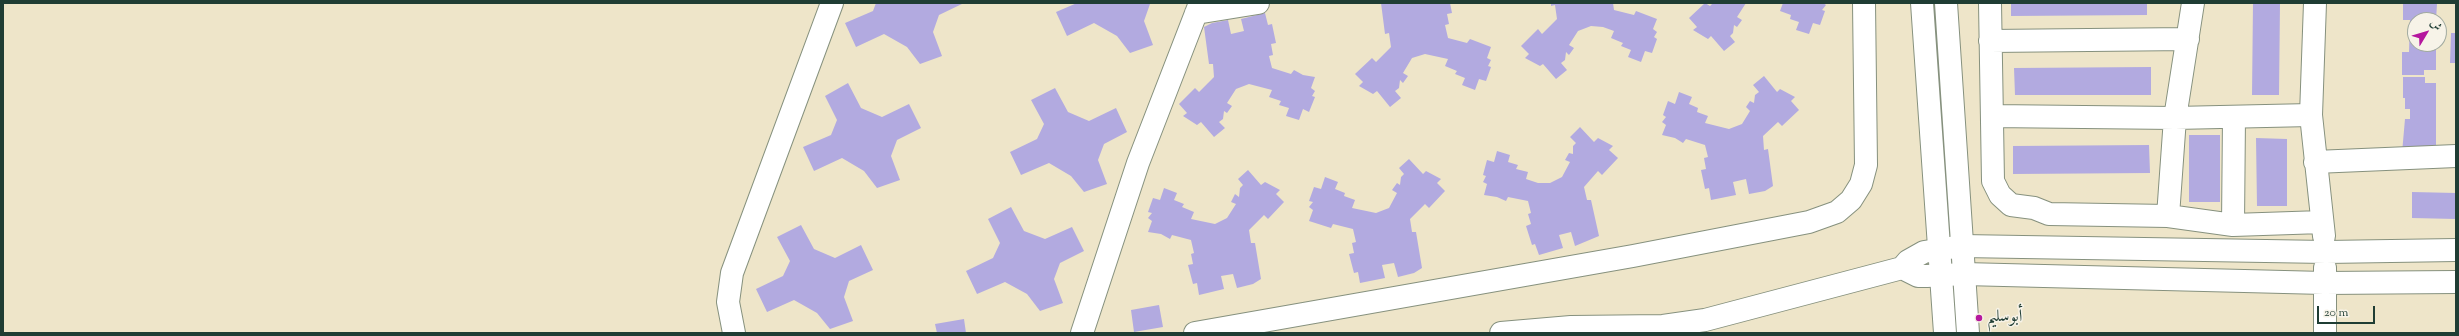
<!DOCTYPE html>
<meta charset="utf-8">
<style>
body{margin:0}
#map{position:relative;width:2459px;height:336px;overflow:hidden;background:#eee5c9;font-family:"Sorts Mill Goudy",Amiri,serif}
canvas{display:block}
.frame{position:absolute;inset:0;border:4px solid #1f3d34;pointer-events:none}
.north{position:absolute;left:2407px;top:12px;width:40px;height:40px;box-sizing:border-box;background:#f7f3e8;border:1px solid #a1aaa0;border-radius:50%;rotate:52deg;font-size:11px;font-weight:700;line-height:16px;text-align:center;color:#1f3d34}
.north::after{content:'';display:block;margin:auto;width:14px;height:18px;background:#b5179e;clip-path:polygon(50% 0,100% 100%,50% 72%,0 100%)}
.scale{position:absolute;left:2317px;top:306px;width:58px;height:18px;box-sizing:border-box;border:2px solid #1f3d34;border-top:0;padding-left:5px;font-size:12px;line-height:14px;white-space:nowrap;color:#1f3d34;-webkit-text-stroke:3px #f7f3e8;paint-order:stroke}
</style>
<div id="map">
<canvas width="2459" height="336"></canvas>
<div class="frame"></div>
<div class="north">ش</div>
<div class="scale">20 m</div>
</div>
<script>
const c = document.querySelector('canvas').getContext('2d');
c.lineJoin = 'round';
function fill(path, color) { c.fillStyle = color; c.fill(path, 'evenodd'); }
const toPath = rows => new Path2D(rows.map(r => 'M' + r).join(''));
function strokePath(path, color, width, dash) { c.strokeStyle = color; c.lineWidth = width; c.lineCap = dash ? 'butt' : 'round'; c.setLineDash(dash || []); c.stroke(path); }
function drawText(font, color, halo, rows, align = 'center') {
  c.font = font + ' "Sorts Mill Goudy",Amiri,serif'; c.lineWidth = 3; c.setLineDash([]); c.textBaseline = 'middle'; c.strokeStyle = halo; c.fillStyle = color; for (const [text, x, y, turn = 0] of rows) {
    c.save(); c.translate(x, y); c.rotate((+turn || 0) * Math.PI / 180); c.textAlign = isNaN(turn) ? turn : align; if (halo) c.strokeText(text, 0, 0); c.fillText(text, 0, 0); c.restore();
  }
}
const building = toPath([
 [876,3,964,3,939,15,933,32,942,56,920,64,907,47,884,34,856,47,845,23,873,11],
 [1077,3,1153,3,1150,4,1144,21,1153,45,1130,53,1117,36,1094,23,1067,36,1056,12],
 [1381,3,1450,3,1452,13,1447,14,1449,24,1445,25,1448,38,1467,43,1470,39,1491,47,1487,58,1491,60,1488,66,1491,67,1486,81,1479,79,1475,90,1462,85,1465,78,1455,74,1457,71,1445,66,1448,59,1425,54,1412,58,1403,73,1408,76,1403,83,1400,80,1399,88,1395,91,1401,98,1390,107,1377,91,1373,94,1359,86,1363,82,1355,74,1372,58,1376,62,1391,47,1389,33,1385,34],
 [1551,3,1613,3,1614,10,1634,15,1636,11,1657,19,1653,29,1657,32,1654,37,1657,39,1652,53,1645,51,1641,62,1628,57,1631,50,1621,46,1623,43,1611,38,1614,31,1603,27,1591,26,1578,31,1569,45,1574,48,1569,55,1566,52,1565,60,1561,63,1567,70,1556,79,1543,64,1540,66,1525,58,1529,54,1521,46,1538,29,1542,34,1557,19,1555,5,1551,6],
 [1705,3,1710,6,1713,3,1746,3,1737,17,1742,20,1737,27,1734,25,1733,33,1730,36,1735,42,1724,51,1711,36,1708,39,1693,30,1697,27,1689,18],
 [1783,3,1823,3,1826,5,1822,10,1825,11,1820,25,1813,23,1809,34,1796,30,1799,22,1790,19,1791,15,1780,11],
 [2011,3,2147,3,2147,15,2011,16],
 [2253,3,2280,3,2279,95,2252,95],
 [2403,3,2437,4,2436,20,2415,20,2415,44,2436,44,2436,70,2424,70,2424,75,2402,75,2402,52,2409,52,2410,20,2403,20],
 [1265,13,1268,25,1272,24,1276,43,1271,44,1273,55,1269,56,1272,68,1291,74,1294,70,1303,75,1315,77,1311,88,1315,91,1312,96,1315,97,1309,112,1303,109,1299,120,1286,116,1289,108,1279,105,1281,101,1269,97,1272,90,1249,84,1236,89,1227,103,1232,106,1227,113,1224,111,1223,119,1219,122,1225,128,1214,137,1201,122,1197,125,1183,116,1187,113,1179,104,1195,88,1199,92,1214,77,1213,64,1209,64,1204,27,1212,23,1228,20,1231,34,1244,31,1241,19],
 [2451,33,2456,33,2456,63,2450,63],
 [2151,67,2151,95,2015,95,2014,68],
 [1764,76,1777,92,1780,89,1795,97,1791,101,1799,110,1782,126,1778,122,1763,136,1764,150,1768,149,1773,186,1765,191,1749,194,1746,179,1733,182,1736,195,1711,200,1709,188,1705,189,1701,170,1706,169,1704,158,1708,157,1705,145,1686,139,1683,143,1675,138,1662,135,1666,125,1662,122,1666,117,1663,115,1668,101,1675,104,1679,92,1692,97,1689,104,1698,108,1697,112,1708,116,1705,123,1729,129,1742,124,1750,111,1746,107,1750,101,1754,103,1755,95,1759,92,1753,85],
 [2403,77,2425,77,2425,83,2436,83,2436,149,2402,153,2405,119,2410,119,2410,109,2405,109,2405,98,2403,98],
 [848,83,861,108,882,117,909,104,921,128,897,140,891,156,900,180,877,188,864,171,842,158,814,171,803,147,831,135,837,120,825,96],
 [1055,88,1068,112,1089,121,1116,108,1127,132,1104,144,1098,160,1107,184,1084,192,1071,176,1049,163,1021,175,1010,152,1037,139,1044,124,1031,100],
 [1580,127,1594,142,1598,138,1613,146,1609,150,1618,158,1602,175,1598,171,1584,187,1587,200,1591,200,1599,236,1575,246,1571,232,1559,235,1563,248,1539,255,1535,244,1532,245,1526,226,1531,224,1528,214,1531,213,1528,201,1508,197,1506,201,1497,197,1484,195,1487,184,1483,182,1486,176,1483,175,1487,160,1494,162,1497,151,1510,155,1508,162,1518,165,1516,169,1528,172,1526,179,1538,183,1550,183,1562,177,1570,162,1565,160,1569,153,1573,154,1573,146,1576,143,1570,137],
 [2189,135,2220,135,2220,202,2189,202],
 [2256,138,2287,139,2287,206,2257,206],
 [2149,145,2150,173,2013,174,2013,146],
 [1409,159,1423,174,1426,171,1441,179,1437,183,1445,191,1429,208,1425,204,1410,219,1412,232,1416,232,1422,268,1414,273,1398,277,1394,263,1382,265,1385,278,1360,283,1358,272,1354,273,1349,254,1354,253,1352,243,1356,242,1353,229,1333,224,1331,228,1309,221,1313,210,1309,207,1313,202,1309,201,1314,187,1321,189,1325,177,1338,182,1335,189,1345,193,1344,196,1355,200,1352,208,1376,213,1389,208,1397,193,1392,190,1397,183,1400,185,1401,177,1404,174,1399,168],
 [1248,170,1261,185,1265,182,1280,190,1276,194,1284,202,1268,219,1264,215,1249,230,1251,243,1255,243,1261,279,1253,284,1237,288,1233,274,1221,276,1224,289,1199,295,1197,283,1193,284,1188,265,1193,264,1191,254,1194,253,1191,240,1172,235,1170,239,1161,234,1148,232,1152,221,1148,218,1152,213,1148,212,1153,198,1160,200,1164,188,1177,193,1174,200,1184,204,1182,207,1194,212,1191,219,1215,224,1227,218,1236,204,1231,202,1235,194,1239,197,1240,188,1243,185,1238,179],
 [2412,192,2456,193,2456,219,2412,218],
 [1011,207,1024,231,1045,239,1072,227,1084,251,1060,263,1054,279,1063,303,1040,311,1027,294,1005,282,977,294,966,271,993,258,1000,243,988,219],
 [801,225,814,249,835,258,861,245,873,270,849,281,844,297,853,321,830,329,817,313,794,300,767,312,756,289,783,276,790,261,777,237],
 [1159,305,1163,327,1134,332,1131,310],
 [964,319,966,333,937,333,935,324]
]);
const minor = toPath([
 [1990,3,1993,181,2000,195,2011,205,2034,208,2049,214,2168,216,2233,225,2322,222],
 [2315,3,2311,115,2324,236],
 [1196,13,1258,3],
 [1990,41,2188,39],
 [1992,116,2175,118,2311,115],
 [2315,162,2456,156],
 [2168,216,2175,118,2193,3],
 [2233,225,2234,117],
 [1902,268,1918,276,1927,276,1964,274,2324,283,2456,282],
 [2325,268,2325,333],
 [734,333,728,302,732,273,832,3],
 [1082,333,1138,163,1200,3],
 [1195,333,1633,256,1809,222,1837,212,1851,200,1861,184,1866,165,1864,3],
 [1501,333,1571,327,1663,326,1705,320,1902,268,1908,261,1924,252,1962,246,2326,252,2456,250]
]);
const major = toPath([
 [1922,3,1945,333],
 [1946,3,1968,333]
]);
const markers = [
 [1979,318,4,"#b5179e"]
];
const poiNames = [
 ["أبوسليم",1987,318]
];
fill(building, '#b2aae0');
strokePath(minor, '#86917e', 24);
strokePath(major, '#86917e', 24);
strokePath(minor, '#fff', 22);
strokePath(major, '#fff', 22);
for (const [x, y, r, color] of markers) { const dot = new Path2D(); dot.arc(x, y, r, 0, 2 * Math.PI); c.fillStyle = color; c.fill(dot); strokePath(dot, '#f7f3e8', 1.5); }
drawText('17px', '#1f3d34', '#f7f3e8', poiNames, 'left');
</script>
